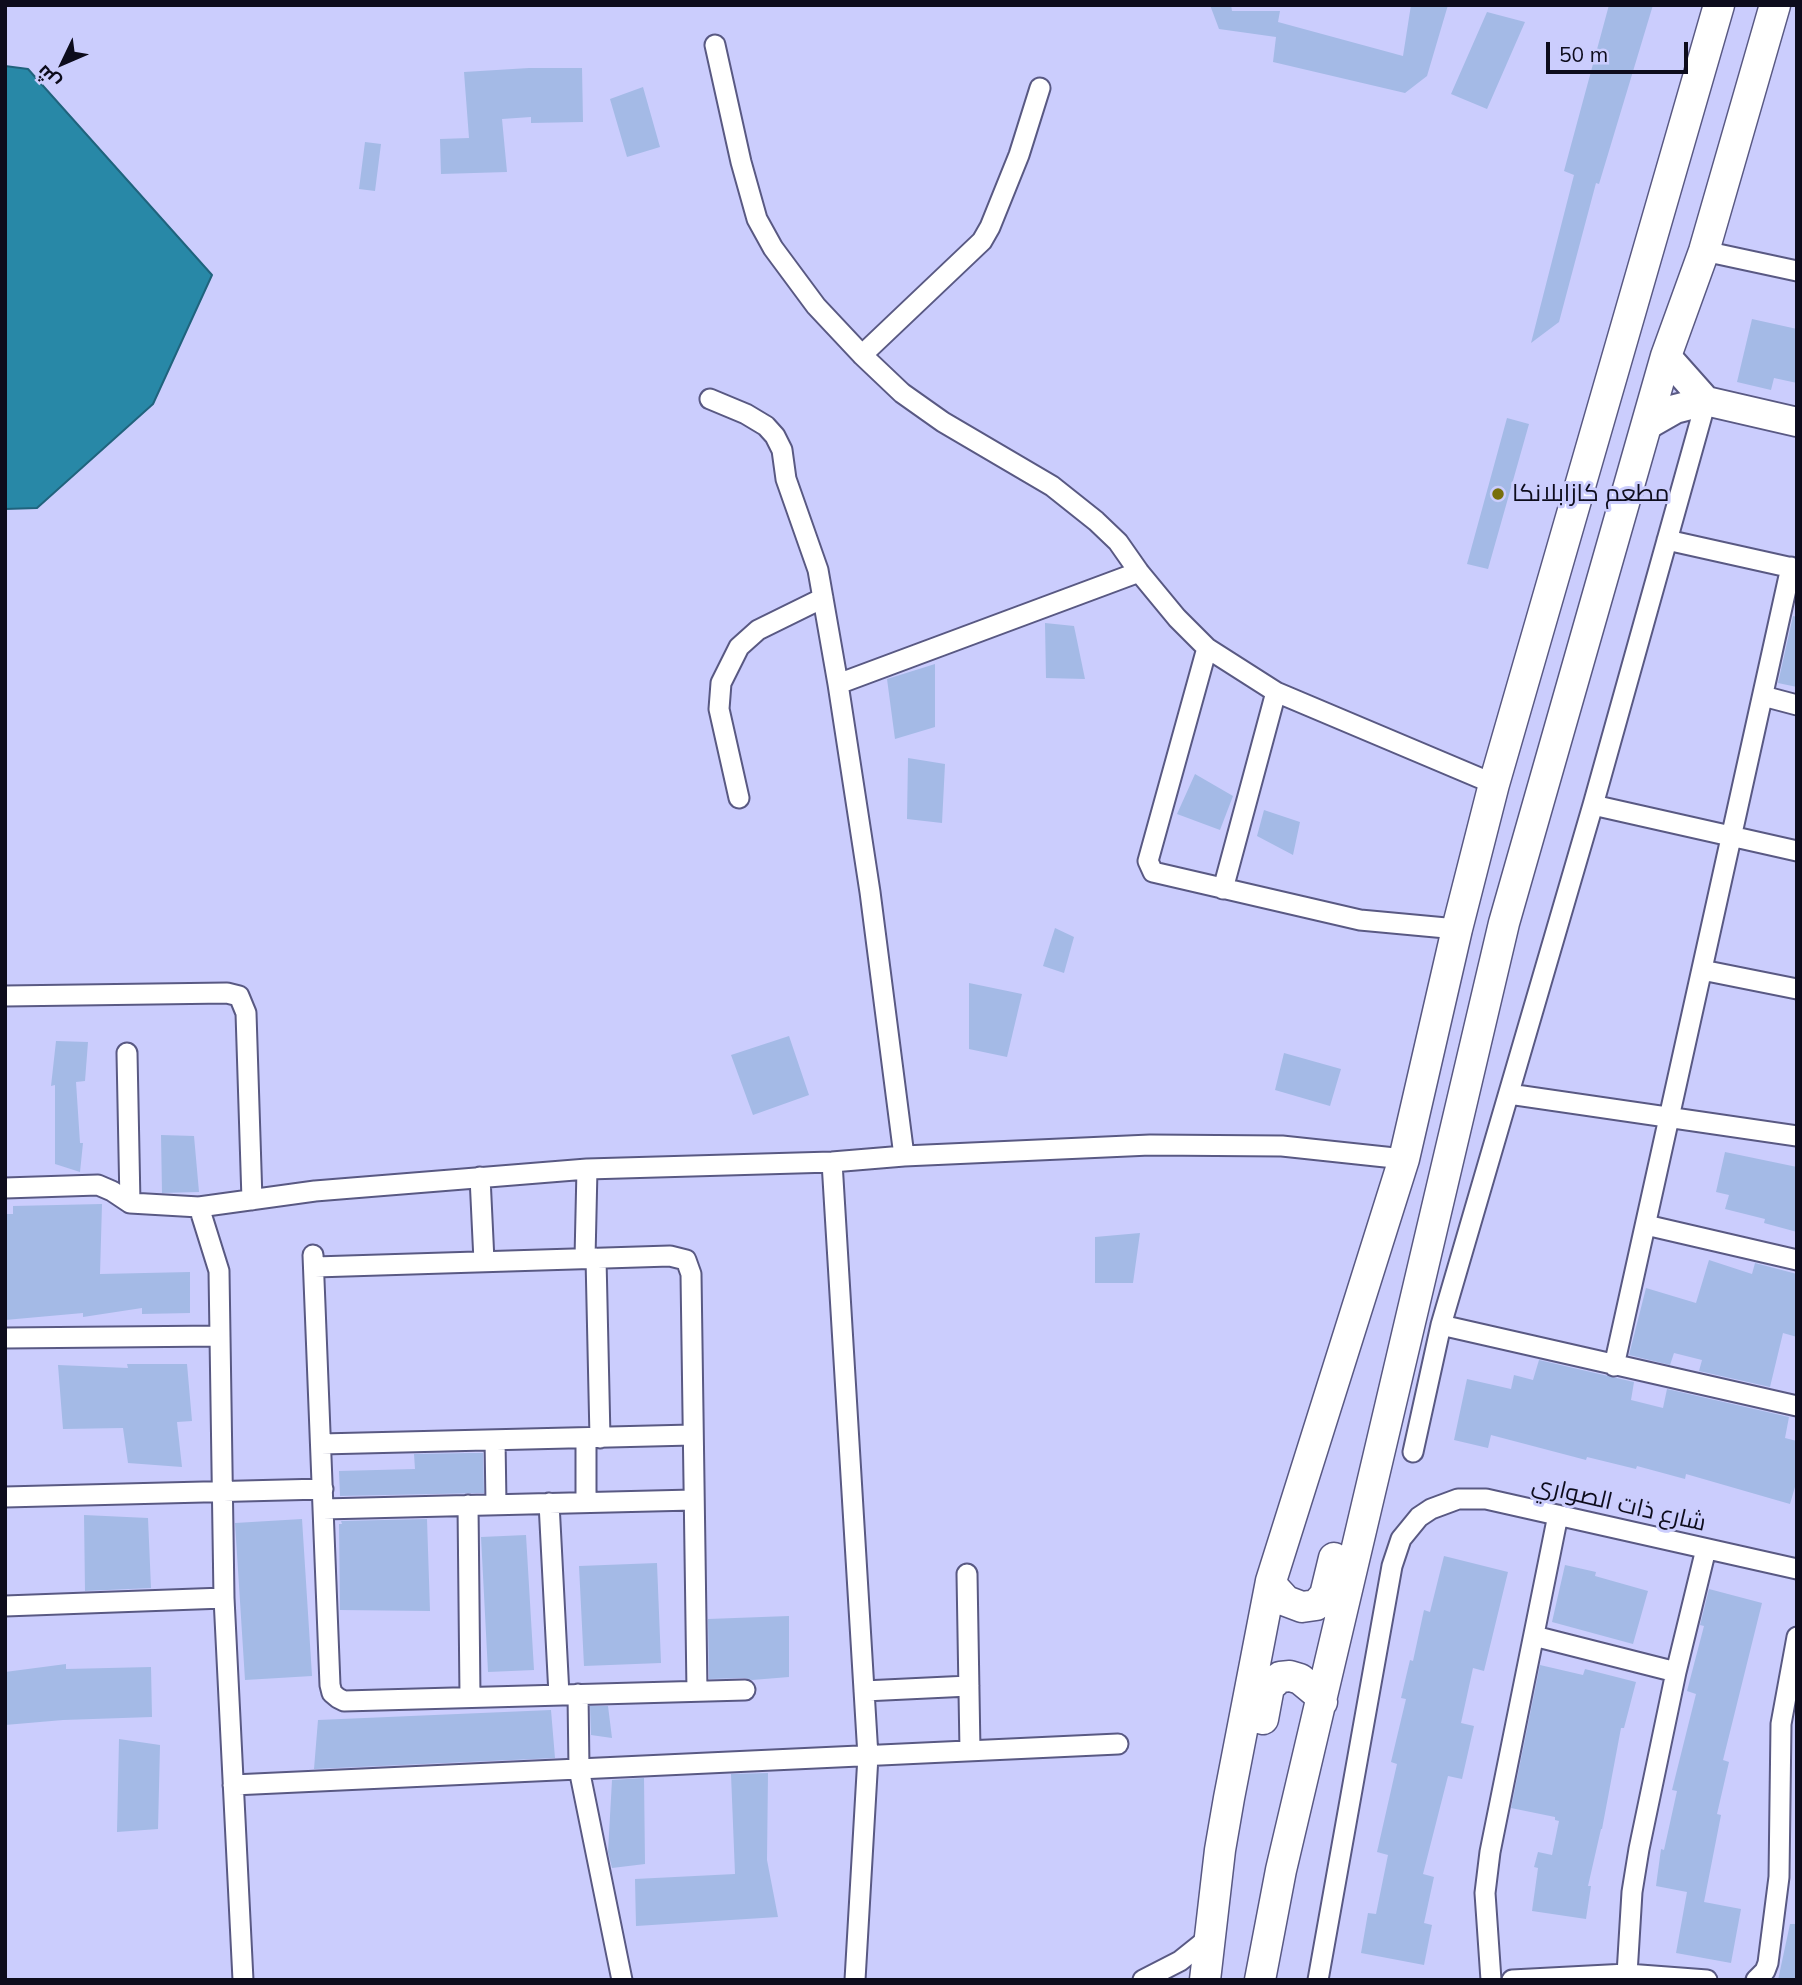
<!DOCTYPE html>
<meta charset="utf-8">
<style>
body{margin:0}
#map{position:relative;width:1802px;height:1985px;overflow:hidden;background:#cbcdfd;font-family:Mulish,Cairo,sans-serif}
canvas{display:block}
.frame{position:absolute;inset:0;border:7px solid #0d0c1c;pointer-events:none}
.north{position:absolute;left:28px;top:28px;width:70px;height:70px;-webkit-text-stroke:5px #cbcdfd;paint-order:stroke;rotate:226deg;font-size:19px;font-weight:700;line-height:28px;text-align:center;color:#0d0c1c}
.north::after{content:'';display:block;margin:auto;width:24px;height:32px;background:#0d0c1c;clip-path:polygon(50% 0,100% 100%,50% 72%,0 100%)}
.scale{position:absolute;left:1546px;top:42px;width:142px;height:32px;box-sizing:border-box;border:4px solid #0d0c1c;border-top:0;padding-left:9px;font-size:21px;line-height:24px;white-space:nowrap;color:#0d0c1c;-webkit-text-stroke:5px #cbcdfd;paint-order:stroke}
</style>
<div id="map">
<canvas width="1802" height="1985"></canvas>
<div class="frame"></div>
<div class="north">ش</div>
<div class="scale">50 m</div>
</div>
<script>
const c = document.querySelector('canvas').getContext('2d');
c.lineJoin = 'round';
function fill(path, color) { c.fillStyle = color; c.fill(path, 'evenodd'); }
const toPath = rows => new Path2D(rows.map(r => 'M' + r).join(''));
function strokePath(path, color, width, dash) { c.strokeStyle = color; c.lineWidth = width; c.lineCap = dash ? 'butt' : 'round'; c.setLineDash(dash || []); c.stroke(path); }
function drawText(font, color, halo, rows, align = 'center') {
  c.font = font + ' Mulish,Cairo,sans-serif'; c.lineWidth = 6; c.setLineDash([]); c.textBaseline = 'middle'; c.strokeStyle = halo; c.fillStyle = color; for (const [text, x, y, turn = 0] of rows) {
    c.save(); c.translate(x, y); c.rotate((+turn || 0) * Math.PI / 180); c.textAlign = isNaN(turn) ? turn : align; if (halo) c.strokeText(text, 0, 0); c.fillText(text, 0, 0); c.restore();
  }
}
const water = toPath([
 [5,66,28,69,212,275,153,404,37,508,5,509,5,66]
]);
const building = toPath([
 [1210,5,1231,5,1232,11,1280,11,1278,22,1403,56,1411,5,1448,5,1427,76,1405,93,1273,62,1276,37,1219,29],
 [1609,5,1653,5,1599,184,1596,183,1559,322,1531,343,1574,175,1564,171],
 [1487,12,1525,22,1487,109,1451,94],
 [529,68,582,68,583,122,531,123,531,117,502,119,507,172,441,174,440,139,469,138,464,72],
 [643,87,660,147,627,157,610,99],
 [365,142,381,144,375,191,359,189],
 [1752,319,1797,329,1797,383,1774,378,1771,390,1737,382],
 [1507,418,1529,424,1488,569,1467,564],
 [1793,616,1797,617,1797,687,1778,683],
 [1045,623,1074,626,1085,679,1046,678],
 [935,664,935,727,895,739,887,679],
 [908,758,945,764,942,823,907,819],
 [1195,774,1233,796,1220,830,1177,814],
 [1264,810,1300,822,1293,855,1257,836],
 [1055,928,1074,937,1064,973,1043,966],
 [969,983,1022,994,1007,1057,969,1049],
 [789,1036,809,1095,753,1115,731,1055],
 [56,1041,88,1042,85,1081,76,1082,80,1143,83,1143,80,1172,55,1164,55,1085,51,1086],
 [1284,1053,1341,1069,1330,1106,1275,1090],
 [161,1135,194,1136,199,1192,162,1193],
 [1725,1152,1797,1167,1797,1232,1764,1223,1765,1219,1725,1209,1729,1195,1716,1192],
 [102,1204,100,1274,190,1272,190,1313,142,1314,142,1308,83,1317,83,1313,5,1320,5,1214,13,1214,13,1206],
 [1140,1233,1133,1283,1095,1283,1095,1237],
 [1709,1260,1752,1274,1755,1263,1797,1274,1797,1337,1783,1333,1770,1387,1699,1371,1702,1360,1674,1353,1670,1365,1629,1355,1646,1288,1696,1303],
 [1539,1360,1634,1382,1631,1400,1663,1408,1667,1389,1789,1417,1785,1438,1797,1441,1797,1480,1790,1504,1686,1474,1685,1479,1637,1466,1636,1469,1587,1457,1586,1460,1491,1435,1488,1448,1454,1440,1467,1379,1511,1389,1514,1375,1533,1380],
 [127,1364,187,1364,192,1421,177,1422,182,1467,128,1463,123,1428,63,1429,58,1365,128,1368],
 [470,1453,483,1453,484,1493,340,1496,339,1471,415,1469,414,1454],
 [84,1515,148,1518,151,1588,85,1591],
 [302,1519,312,1676,245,1680,235,1523],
 [427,1519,430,1611,340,1610,339,1524,342,1524,341,1521],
 [526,1535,534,1670,488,1672,481,1537],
 [1444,1556,1508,1572,1484,1671,1473,1668,1461,1723,1474,1726,1462,1779,1448,1776,1423,1874,1434,1877,1424,1923,1432,1925,1424,1965,1361,1953,1368,1913,1376,1914,1388,1855,1377,1852,1397,1764,1391,1762,1406,1699,1401,1698,1410,1660,1413,1661,1424,1610,1430,1612],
 [657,1563,661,1663,584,1666,579,1566],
 [1565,1565,1596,1572,1595,1576,1648,1591,1633,1644,1552,1622],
 [1709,1589,1762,1603,1723,1760,1729,1762,1717,1814,1721,1815,1704,1902,1741,1909,1731,1963,1676,1953,1687,1892,1656,1886,1661,1849,1664,1850,1677,1791,1672,1790,1696,1694,1687,1691,1704,1626,1700,1625],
 [789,1616,789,1677,752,1680,745,1678,709,1679,708,1619],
 [66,1664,66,1669,151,1667,152,1717,63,1720,5,1725,5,1672],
 [1540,1665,1583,1675,1585,1669,1636,1682,1624,1728,1621,1728,1602,1829,1601,1829,1588,1886,1591,1886,1586,1919,1532,1911,1538,1868,1534,1867,1538,1852,1552,1855,1559,1821,1555,1820,1555,1817,1511,1808],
 [590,1706,608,1706,612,1738,591,1735],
 [551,1710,555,1758,314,1769,318,1720],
 [119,1739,160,1745,158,1829,117,1832],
 [768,1773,767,1860,778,1917,636,1926,635,1879,735,1874,731,1774],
 [644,1778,645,1864,612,1868,608,1852,612,1780],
 [1790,1924,1797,1924,1797,1980,1778,1980]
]);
const street = toPath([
 [715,45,741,162,757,219,773,248,816,306,862,355,902,393,943,422,1052,486,1096,521,1118,542,1139,572,1177,618,1207,648,1276,692,1494,784],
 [1704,251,1797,271],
 [862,355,982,241,990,227,1019,155,1040,88],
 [710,399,746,414,766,426,775,436,782,450,786,479,818,570,838,684,870,892,904,1156],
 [1667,540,1797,569],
 [1207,648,1148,861,1153,872,1360,920,1457,929],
 [838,684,1139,572],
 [1763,696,1797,705],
 [739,798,719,709,721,683,739,647,758,630,823,598],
 [1593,805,1797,851],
 [1223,889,1276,692],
 [1702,970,1797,989],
 [5,996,227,993,239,996,246,1013,252,1200],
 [127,1053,130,1203],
 [1509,1094,1797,1136],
 [832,1162,868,1756,855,1980],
 [480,1177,484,1261],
 [5,1188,98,1185,112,1191,130,1203,199,1207,315,1191,587,1169,832,1162,904,1156,1150,1145,1282,1146,1404,1159],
 [199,1207,219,1271,224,1598,243,1980],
 [1646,1225,1797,1260],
 [313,1255,330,1685,332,1693,338,1698,344,1701,745,1690],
 [585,1258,587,1169],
 [596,1258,600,1438],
 [315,1267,670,1256,686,1260,691,1274,697,1691],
 [1441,1325,1797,1406],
 [5,1338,220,1336],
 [1614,1366,1791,567],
 [586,1438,586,1502],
 [495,1440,496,1504],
 [321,1444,692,1435],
 [1413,1452,1441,1325,1593,805,1706,401],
 [5,1497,323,1489],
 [549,1503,559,1695],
 [468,1505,470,1697],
 [323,1509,693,1500],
 [967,1574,970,1751],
 [5,1606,224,1598],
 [1534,1636,1676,1672],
 [864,1691,969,1686],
 [578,1694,579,1769,622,1980],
 [233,1785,1118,1744],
 [1627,1974,1632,1892,1639,1849,1676,1672,1706,1549],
 [1143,1980,1180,1961,1210,1937],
 [1318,1980,1392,1566,1401,1539,1419,1517,1431,1509,1458,1499,1486,1499,1797,1569],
 [1491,1980,1485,1893,1490,1852,1558,1515],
 [1512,1980,1627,1974,1707,1980],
 [1756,1980,1765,1971,1768,1963,1779,1877,1781,1724,1797,1637]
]);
const secondary = toPath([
 [1666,356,1706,401],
 [1647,425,1675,409,1706,401,1797,422]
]);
const primary = toPath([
 [1271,1581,1275,1589,1286,1601,1302,1607,1316,1605,1325,1595,1334,1558],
 [1263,1719,1269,1687,1280,1677,1290,1676,1300,1679,1317,1693,1322,1702],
 [1205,1980,1220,1850,1229,1798,1271,1581,1404,1159,1457,929,1494,784,1719,5],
 [1260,1980,1281,1870,1504,923,1666,356,1704,251,1775,5]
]);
const markers = [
 [1498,494,7,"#786f0d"]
];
const poiNames = [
 ["مطعم كازابلانكا",1512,494]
];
const streetNames = [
 ["شارع ذات الصواري",1619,1504,13]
];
fill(water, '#2888a7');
strokePath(water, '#20637d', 2);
fill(building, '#a4bae6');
strokePath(street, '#595983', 23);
strokePath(secondary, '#595983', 32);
strokePath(primary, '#595983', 33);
strokePath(street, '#fff', 19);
strokePath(secondary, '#fff', 28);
strokePath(primary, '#fff', 30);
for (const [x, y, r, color] of markers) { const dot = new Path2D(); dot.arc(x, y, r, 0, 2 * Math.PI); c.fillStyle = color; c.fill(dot); strokePath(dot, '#cbcdfd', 2.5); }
drawText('24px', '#0d0c1c', '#cbcdfd', poiNames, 'left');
drawText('24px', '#0d0c1c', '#cbcdfd', streetNames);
</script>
